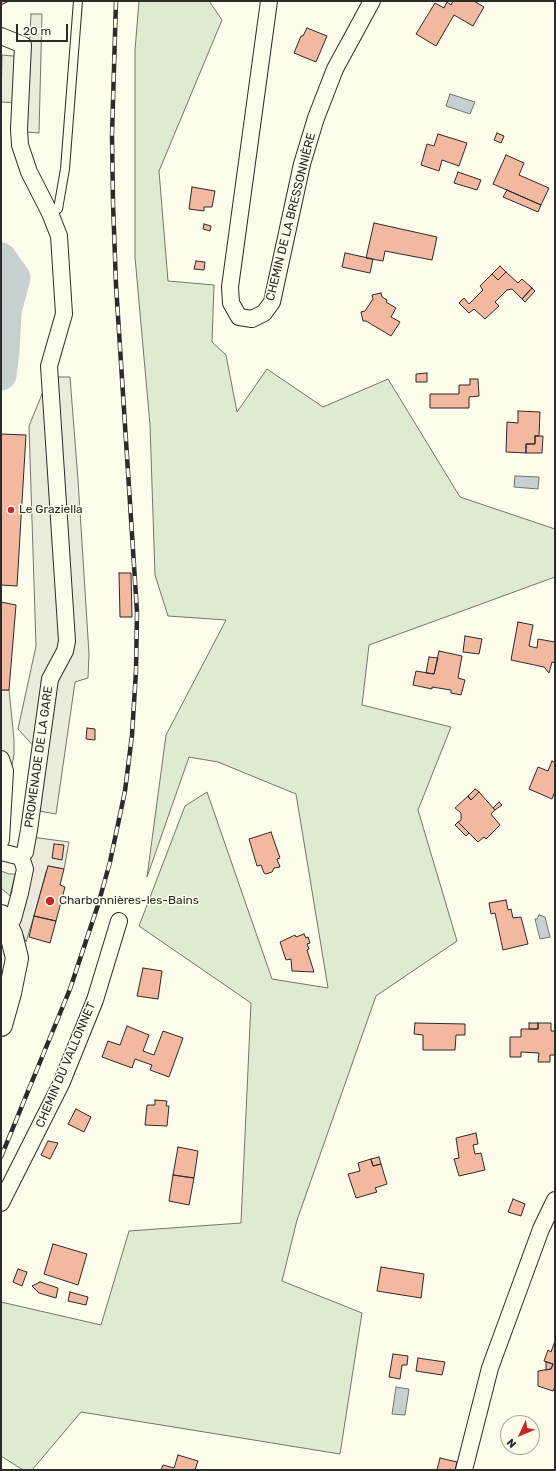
<!DOCTYPE html>
<meta charset="utf-8">
<style>
body{margin:0}
#map{position:relative;width:556px;height:1471px;overflow:hidden;background:#fdfbea;font-family:Rubik,sans-serif}
canvas{display:block}
.frame{position:absolute;inset:0;border:2px solid #2b2b2b;pointer-events:none}
.north{position:absolute;left:500px;top:1415px;width:40px;height:40px;box-sizing:border-box;background:#fdfbea;border:1px solid #a9a89e;border-radius:50%;rotate:226deg;font-size:11px;font-weight:700;line-height:16px;text-align:center;color:#2b2b2b}
.north::after{content:'';display:block;margin:auto;width:14px;height:18px;background:#c62828;clip-path:polygon(50% 0,100% 100%,50% 72%,0 100%)}
.scale{position:absolute;left:16px;top:24px;width:52px;height:18px;box-sizing:border-box;border:2px solid #2b2b2b;border-top:0;padding-left:5px;font-size:12px;line-height:14px;white-space:nowrap;color:#2b2b2b;-webkit-text-stroke:3px #fdfbea;paint-order:stroke}
</style>
<div id="map">
<canvas width="556" height="1471"></canvas>
<div class="frame"></div>
<div class="north">N</div>
<div class="scale">20 m</div>
</div>
<script>
const c = document.querySelector('canvas').getContext('2d');
c.lineJoin = 'round';
function fill(path, color) { c.fillStyle = color; c.fill(path, 'evenodd'); }
const toPath = rows => new Path2D(rows.map(r => 'M' + r).join(''));
function strokePath(path, color, width, dash) { c.strokeStyle = color; c.lineWidth = width; c.lineCap = dash ? 'butt' : 'round'; c.setLineDash(dash || []); c.stroke(path); }
function drawText(font, color, halo, rows, align = 'center') {
  c.font = font + ' Rubik,sans-serif'; c.lineWidth = 3; c.setLineDash([]); c.textBaseline = 'middle'; c.strokeStyle = halo; c.fillStyle = color; for (const [text, x, y, turn = 0] of rows) {
    c.save(); c.translate(x, y); c.rotate((+turn || 0) * Math.PI / 180); c.textAlign = isNaN(turn) ? turn : align; if (halo) c.strokeText(text, 0, 0); c.fillText(text, 0, 0); c.restore();
  }
}
const green = toPath([
 [139,1,209,1,222,20,159,171,168,281,214,285,212,342,226,355,237,412,267,369,323,407,388,379,460,497,555,529,555,577,369,645,362,705,451,727,418,810,457,941,376,996,297,1220,282,1281,362,1313,340,1454,81,1412,32,1470,23,1470,1,1456,1,1302,101,1325,129,1231,241,1223,251,1003,139,926,185,806,207,792,272,979,328,988,296,794,218,762,189,757,147,877,166,735,226,620,168,616,155,575,150,425,135,257,135,50,139,1],
 [1,871,9,874,15,874,10,896,1,888,1,871]
]);
const parking = toPath([
 [31,14,42,14,39,133,26,132,20,103,1,102,2,55,13,56,29,55,31,14],
 [49,377,70,377,78,480,89,654,88,678,75,682,56,814,39,811,39,752,18,729,36,646,29,426,49,377],
 [1,690,9,690,14,739,14,754,9,782,1,781,1,690],
 [31,837,69,842,64,869,49,866,46,872,34,916,26,942,21,930,16,924,31,837]
]);
const water = toPath([
 [450,94,475,102,470,114,446,106,450,94],
 [515,476,539,477,538,489,514,487,515,476],
 [539,915,545,917,550,937,540,939,535,919,537,919,539,915],
 [396,1387,409,1389,405,1415,392,1414,396,1387]
]);
const river = toPath([
 [1,258,15,278,6,311,4,352,1,375]
]);
const building = toPath([
 [1,1,9,1,1,5,1,1],
 [453,1,474,1,484,7,473,26,454,15,436,46,416,34,435,3,444,8,447,2,451,5,453,1],
 [307,28,327,36,316,62,294,53,301,36,303,36,307,28],
 [497,133,504,136,501,143,494,140,497,133],
 [438,134,467,143,459,166,442,160,439,171,421,165,427,144,434,146,438,134],
 [506,155,524,163,519,175,549,188,541,205,493,184,506,155],
 [458,172,481,180,477,190,454,183,458,172],
 [192,187,215,191,212,207,204,207,204,211,189,209,192,187],
 [507,190,541,205,538,212,503,197,507,190],
 [374,223,437,237,432,260,385,251,383,261,366,258,374,223],
 [204,224,211,226,210,231,203,229,204,224],
 [345,253,373,259,370,273,342,267,345,253],
 [196,261,205,262,204,270,194,269,196,261],
 [500,266,506,272,498,280,492,274,500,266],
 [506,272,518,283,522,279,532,288,522,299,512,289,507,290,495,302,499,306,485,319,474,309,469,313,459,303,464,298,469,304,483,290,480,286,492,274,498,280,506,272],
 [532,288,535,291,525,302,522,299,532,288],
 [381,293,382,297,387,300,386,302,396,308,391,317,400,322,391,336,366,321,363,321,361,312,365,311,373,299,372,295,381,293],
 [427,373,427,382,416,382,416,374,427,373],
 [470,379,478,379,479,396,469,397,469,408,430,408,430,394,459,394,459,385,470,385,470,379],
 [518,411,540,412,539,436,535,436,535,444,526,444,526,453,506,452,507,422,518,423,518,411],
 [1,434,26,435,17,586,1,585,1,434],
 [535,436,543,436,542,453,526,453,526,444,535,444,535,436],
 [119,573,131,573,132,617,120,617,119,573],
 [1,602,16,605,9,690,1,690,1,602],
 [518,622,533,625,529,646,537,648,538,639,555,642,555,663,552,662,549,673,544,667,511,660,518,622],
 [465,636,482,639,479,654,463,652,465,636],
 [439,651,462,656,458,678,465,680,461,695,451,693,451,690,432,687,432,689,413,685,416,671,434,674,439,651],
 [429,657,438,658,434,674,426,673,429,657],
 [87,728,95,729,95,740,86,739,87,728],
 [552,761,555,763,555,791,552,799,529,789,538,767,548,771,552,761],
 [475,789,479,792,471,800,468,796,475,789],
 [479,792,495,810,491,814,500,825,486,839,484,837,478,842,458,822,461,820,461,813,455,808,468,796,471,800,479,792],
 [499,802,502,805,495,810,493,808,499,802],
 [458,822,469,833,466,836,455,825,458,822],
 [271,832,280,858,277,859,280,867,274,868,272,872,266,874,264,873,261,865,257,866,249,839,271,832],
 [54,844,64,845,62,860,52,858,54,844],
 [48,866,64,869,60,885,65,887,56,921,34,916,48,866],
 [506,900,508,910,511,909,513,918,521,917,528,944,503,950,495,913,491,914,489,903,506,900],
 [34,916,56,921,50,943,29,937,34,916],
 [304,934,306,938,308,937,310,943,307,944,309,949,307,950,314,972,292,971,291,959,286,960,280,942,295,935,296,937,304,934],
 [143,968,162,971,158,999,137,996,143,968],
 [415,1023,465,1024,465,1035,456,1035,455,1050,423,1050,423,1035,414,1034,415,1023],
 [529,1023,538,1023,538,1029,529,1029,529,1023],
 [538,1023,551,1023,551,1031,555,1031,555,1055,550,1055,550,1062,538,1062,539,1053,521,1052,521,1057,510,1057,510,1037,521,1037,521,1029,538,1029,538,1023],
 [127,1026,149,1035,143,1051,154,1055,163,1031,183,1038,169,1077,150,1070,152,1065,135,1059,132,1068,102,1057,108,1041,120,1045,127,1026],
 [155,1100,167,1101,166,1106,169,1106,167,1126,145,1125,147,1105,155,1105,155,1100],
 [76,1109,91,1117,84,1132,68,1124,76,1109],
 [476,1133,478,1144,473,1145,475,1154,481,1153,485,1170,459,1176,454,1159,459,1158,456,1138,476,1133],
 [48,1141,58,1143,50,1159,41,1155,48,1141],
 [178,1147,198,1151,194,1178,173,1175,178,1147],
 [379,1157,381,1164,373,1166,371,1159,379,1157],
 [371,1159,373,1166,381,1164,387,1184,375,1188,377,1192,356,1198,348,1174,360,1171,358,1163,371,1159],
 [173,1175,194,1178,189,1205,169,1201,173,1175],
 [513,1199,525,1204,521,1216,508,1212,513,1199],
 [53,1244,87,1254,78,1285,44,1274,53,1244],
 [381,1267,424,1274,421,1298,377,1291,381,1267],
 [18,1269,27,1272,22,1286,13,1282,18,1269],
 [40,1282,58,1288,56,1298,39,1293,32,1286,40,1282],
 [70,1292,88,1297,86,1305,68,1301,70,1292],
 [555,1341,555,1387,553,1391,538,1386,538,1371,551,1369,553,1364,544,1361,548,1350,551,1352,555,1341],
 [393,1354,408,1356,407,1365,402,1365,400,1379,389,1377,393,1354],
 [418,1358,445,1362,442,1375,416,1371,418,1358],
 [546,1362,553,1364,551,1369,546,1370,546,1362],
 [178,1455,198,1461,195,1470,161,1470,163,1465,174,1468,178,1455],
 [440,1458,457,1462,455,1470,437,1470,440,1458]
]);
const lane = toPath([
 [50,213,58,209,65,169,78,1]
]);
const street = toPath([
 [269,1,230,287,231,303,239,317,252,319,264,313,272,302,302,164,316,118,335,69,372,1],
 [1,36,23,45,19,129,20,145,29,172,50,213,59,236,64,314,49,366,67,641,65,651,50,679,29,830,25,852,21,857],
 [1,759,5,771,1,840],
 [1,852,21,857],
 [6,923,13,919,20,893,25,869,21,857],
 [1,1203,61,1084,95,1000,119,921],
 [464,1470,490,1368,541,1229,555,1200]
]);
const secondary = toPath([
 [1,916,11,934,17,958,10,993,1,1025]
]);
const rail = toPath([
 [1,1157,70,989,98,905,110,862,125,791,132,735,136,671,137,612,116,285,113,203,112,135,116,1]
]);
const markers = [
 [11,510,4,"#c62828"],
 [50,901,5,"#c62828"]
];
const streetNames = [
 ["CHEMIN DE LA BRESSONNIÈRE",291,217,-76],
 ["PROMENADE DE LA GARE",39,757,-82],
 ["CHEMIN DU VALLONNET",66,1065,-67]
];
const poiNames = [
 ["Le Graziella",19,510],
 ["Charbonnières-les-Bains",59,901]
];
fill(green, '#deebd1');
strokePath(green, '#74746e', 1);
fill(parking, '#eceadb');
strokePath(parking, '#74746e', 1);
fill(water, '#c7d0d0');
strokePath(water, '#74746e', 1);
strokePath(river, '#c7d0d0', 31);
fill(building, '#f2b8a0');
strokePath(building, '#2b2b2b', 1);
strokePath(lane, '#2b2b2b', 10);
strokePath(street, '#2b2b2b', 18);
strokePath(secondary, '#2b2b2b', 24);
strokePath(lane, '#fdfbea', 8);
strokePath(street, '#fdfbea', 16);
strokePath(secondary, '#fdfbea', 22);
strokePath(rail, '#2b2b2b', 4.5);
strokePath(rail, '#fdfbea', 3, [9]);
for (const [x, y, r, color] of markers) { const dot = new Path2D(); dot.arc(x, y, r, 0, 2 * Math.PI); c.fillStyle = color; c.fill(dot); strokePath(dot, '#fdfbea', 1.5); }
drawText('12px', '#2b2b2b', '#fdfbea', streetNames);
drawText('12px', '#2b2b2b', '#fdfbea', poiNames, 'left');
</script>
